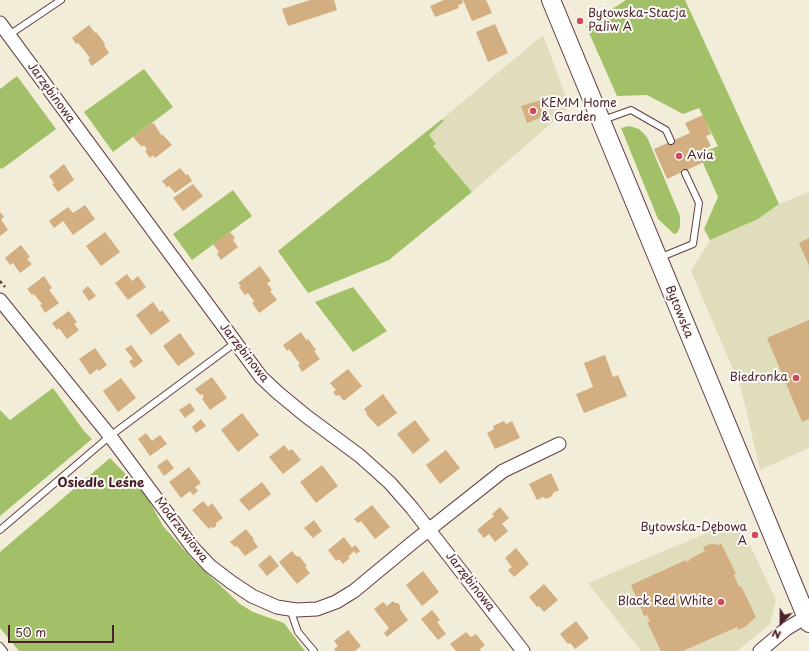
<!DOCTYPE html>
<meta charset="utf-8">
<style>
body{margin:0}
#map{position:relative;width:809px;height:651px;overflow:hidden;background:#f2edd8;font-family:"Playpen Sans",sans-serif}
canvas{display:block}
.north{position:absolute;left:761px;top:603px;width:40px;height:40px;-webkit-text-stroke:3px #fdfcf7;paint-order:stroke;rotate:202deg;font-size:11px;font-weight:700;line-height:16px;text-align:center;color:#4a1f2b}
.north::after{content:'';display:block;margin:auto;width:14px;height:18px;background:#4a1f2b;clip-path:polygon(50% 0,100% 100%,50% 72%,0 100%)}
.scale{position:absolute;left:8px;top:625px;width:106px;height:18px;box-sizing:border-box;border:2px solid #4a1f2b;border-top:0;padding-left:5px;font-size:12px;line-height:14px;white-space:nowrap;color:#4a1f2b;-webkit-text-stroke:3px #fdfcf7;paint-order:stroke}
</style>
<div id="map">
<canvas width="809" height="651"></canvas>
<div class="north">N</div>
<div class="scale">50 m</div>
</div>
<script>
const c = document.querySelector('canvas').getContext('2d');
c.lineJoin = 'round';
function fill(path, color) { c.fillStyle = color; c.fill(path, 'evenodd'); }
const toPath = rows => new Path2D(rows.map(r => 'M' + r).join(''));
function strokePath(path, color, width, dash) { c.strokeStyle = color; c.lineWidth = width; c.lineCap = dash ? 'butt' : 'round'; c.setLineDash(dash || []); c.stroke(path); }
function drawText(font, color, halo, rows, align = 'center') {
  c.font = font + ' "Playpen Sans",sans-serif'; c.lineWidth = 4; c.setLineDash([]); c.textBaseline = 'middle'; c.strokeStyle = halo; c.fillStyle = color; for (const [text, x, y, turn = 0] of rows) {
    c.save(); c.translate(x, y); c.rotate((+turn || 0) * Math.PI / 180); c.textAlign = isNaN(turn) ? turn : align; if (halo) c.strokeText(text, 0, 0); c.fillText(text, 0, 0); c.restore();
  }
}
const built = toPath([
 [543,35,570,107,472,192,433,146,436,145,429,135,444,122,442,119],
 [809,192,809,448,760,470,741,388,691,271,710,240,758,219,779,204],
 [738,520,776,600,770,624,737,651,641,651,588,583]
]);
const green = toPath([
 [626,0,685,0,779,204,758,219,710,240,704,229,718,197,699,154,718,146,699,108,683,114,647,95,617,96,586,26],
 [144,69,173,107,113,152,84,112],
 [17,76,56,129,2,169,0,168,0,89],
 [442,119,444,121,429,135,436,144,433,146,472,192,389,260,308,293,278,251],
 [629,126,639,129,647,137,680,216,680,227,677,233,674,234,658,219,621,128],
 [233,190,252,216,192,260,173,234],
 [353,287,387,331,353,352,315,302],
 [53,388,84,431,92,439,0,516,0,410,10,420],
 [110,458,146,495,163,526,194,561,240,604,253,612,284,623,305,651,19,651,0,628,0,552]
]);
const building = toPath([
 [310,0,334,0,337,10,288,26,282,9],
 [444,0,462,0,463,3,458,5,459,8,435,17,430,6],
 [463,0,486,0,492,13,472,21],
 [495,24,508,53,488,62,476,32],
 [89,25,95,33,96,32,101,38,105,44,104,45,109,53,92,66,88,60,90,58,84,50,78,43,76,44,72,38],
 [541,100,543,106,542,107,545,116,527,123,521,106],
 [703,115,711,134,706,136,711,146,699,152,704,162,667,179,654,149,690,133,685,123],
 [152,123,153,124,154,123,161,135,162,134,172,145,155,158,153,155,150,158,145,151,147,150,144,145,142,147,133,137],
 [64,164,74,180,58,192,52,184,54,183,49,176],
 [180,168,186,175,188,174,192,181,175,193,169,186,167,187,162,181],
 [193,184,203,196,183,211,173,198],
 [85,205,95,219,73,235,63,221,54,228,49,221,68,207,73,213],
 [0,212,4,217,1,219,8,230,0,236],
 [105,232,120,252,101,266,86,246],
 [230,232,235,238,233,240,238,247,221,260,217,254,219,252,213,244],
 [809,238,809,266,799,243],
 [21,245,30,257,27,259,32,264,20,273,13,263,10,265,5,258],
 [260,266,271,281,267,283,272,290,270,291,277,300,259,313,252,303,254,301,248,293,245,295,239,287,241,286,238,283],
 [127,274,132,281,138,276,146,287,128,300,115,283],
 [44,276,52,288,49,290,59,303,45,313,40,305,42,304,34,294,32,295,27,289],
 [88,286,96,296,89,301,82,291],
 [153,302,160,312,162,310,170,321,151,335,136,315],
 [69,311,77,322,74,324,79,330,67,339,59,328,57,330,52,323],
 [809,320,809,419,802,422,767,338],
 [301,332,306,340,308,339,316,350,314,351,320,359,302,372,298,365,300,364,289,349,287,351,283,345],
 [180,333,195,354,178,366,163,346],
 [131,345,143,361,134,368,129,361,133,359,125,349],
 [95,348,107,365,99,371,97,369,90,375,79,359],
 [605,355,613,377,618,375,627,396,584,413,576,394,593,387,584,363],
 [348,369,362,386,344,401,339,395,336,396,333,392,336,390,330,383],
 [212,377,227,398,210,410,202,399,204,397,202,394,200,395,195,389],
 [121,378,136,398,118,412,103,391],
 [383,394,397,413,378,427,366,414,367,413,364,409],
 [190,403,195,410,185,418,179,410],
 [242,413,259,435,238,452,221,430],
 [201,419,206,426,196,433,192,427],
 [415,420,430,440,413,454,397,434],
 [504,421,506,424,512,421,520,438,495,449,487,433,494,429,493,426],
 [146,433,152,441,160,435,167,444,150,456,138,439],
 [284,445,289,451,292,449,301,460,283,474,269,457],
 [446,450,460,468,440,484,426,465],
 [167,459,174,468,164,476,157,466],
 [322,465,338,486,316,503,300,482],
 [189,467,201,483,195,487,198,491,193,495,190,491,181,498,169,482],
 [551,473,559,490,553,493,552,496,546,499,543,497,537,500,529,484],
 [262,482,271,494,249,511,239,500],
 [203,501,208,507,212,503,223,518,216,523,216,526,214,528,211,527,209,529,192,510],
 [372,505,390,527,375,539,361,521,358,523,354,519],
 [500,507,509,518,502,524,508,531,495,542,489,534,484,538,477,530,494,516,492,514],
 [314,520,322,531,313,538,304,528],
 [246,529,254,539,253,540,258,547,245,556,237,546,235,547,230,542],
 [344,537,352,548,355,545,360,551,356,554,354,551,348,557,350,558,343,564,339,559,336,561,328,550],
 [721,543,736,574,734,575,739,587,741,586,756,617,745,627,738,630,737,627,683,651,661,651,647,622,650,622,647,615,644,616,631,585,686,560,687,562,690,560,690,559,705,551,703,548,707,545,712,544,719,545],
 [516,548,529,564,514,577,508,570,512,567,505,558],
 [292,551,297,557,299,556,307,566,305,567,310,573,297,584,279,562],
 [270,555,279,566,267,576,258,565],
 [423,571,439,592,422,606,406,585],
 [544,584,558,600,544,612,539,606,537,607,529,597],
 [393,601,395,603,398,603,400,606,400,609,408,620,387,637,384,633,389,628,374,609,383,602,387,606],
 [432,610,440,620,437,622,446,634,438,640,421,619],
 [576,621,589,638,575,649,570,643,568,644,560,634],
 [348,630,361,646,355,651,335,651,334,649,338,646,334,641],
 [466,632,471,637,476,634,485,645,480,649,481,651,456,651,450,644]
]);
const path = toPath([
 [0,281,5,287]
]);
const lane = toPath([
 [9,35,61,0],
 [603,120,631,110,666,130,671,141],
 [659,258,693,244,699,203,685,173],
 [0,530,110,436,235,343],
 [290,609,298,632,314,651],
 [0,646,4,651]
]);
const street = toPath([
 [0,23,261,377,277,392,306,416,360,456,390,483,412,508,523,651],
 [0,300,110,436,193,548,210,566,231,582,252,596,277,607,296,610,317,609,336,602,354,591,412,543,503,471,559,444],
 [760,651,786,629,806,617]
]);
const secondary = toPath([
 [551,0,809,623]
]);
const markers = [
 [580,21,4,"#d1495b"],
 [533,111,4,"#d1495b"],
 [679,156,4,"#d1495b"],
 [796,378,4,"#d1495b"],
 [755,535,4,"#d1495b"],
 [721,602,4,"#d1495b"]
];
const poiNames = [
 ["Bytowska-Stacja",588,14],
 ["Paliw A",588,28],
 ["KEMM Home",541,104],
 ["& Garden",541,118],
 ["Avia",687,156],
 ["Biedronka",788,378,"right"],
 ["Bytowska-Dębowa",747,528,"right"],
 ["A",747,542,"right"],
 ["Black Red White",713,602,"right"]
];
const streetNames = [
 ["Jarzębinowa",51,93,54],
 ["Bytowska",679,312,68],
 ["Jarzębinowa",244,353,52],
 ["Modrzewiowa",181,530,52],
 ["Jarzębinowa",470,582,52]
];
const neighbourhoodNames = [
 ["Osiedle Leśne",101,483]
];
fill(built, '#dfddbb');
fill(green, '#a2c067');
fill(building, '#d3ae80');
strokePath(lane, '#633e45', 8);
strokePath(street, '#633e45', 15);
strokePath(secondary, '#633e45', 20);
strokePath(path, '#633e45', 2.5, [3, 3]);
strokePath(lane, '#fff', 6);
strokePath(street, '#fff', 13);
strokePath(secondary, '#fff', 18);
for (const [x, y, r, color] of markers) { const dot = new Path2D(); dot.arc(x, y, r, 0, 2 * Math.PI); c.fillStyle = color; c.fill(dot); strokePath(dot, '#fdfcf7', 1.5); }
drawText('12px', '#4a1f2b', '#fdfcf7', poiNames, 'left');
drawText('12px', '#4a1f2b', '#fdfcf7', streetNames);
drawText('bold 13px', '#4a1f2b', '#fdfcf7', neighbourhoodNames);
</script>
